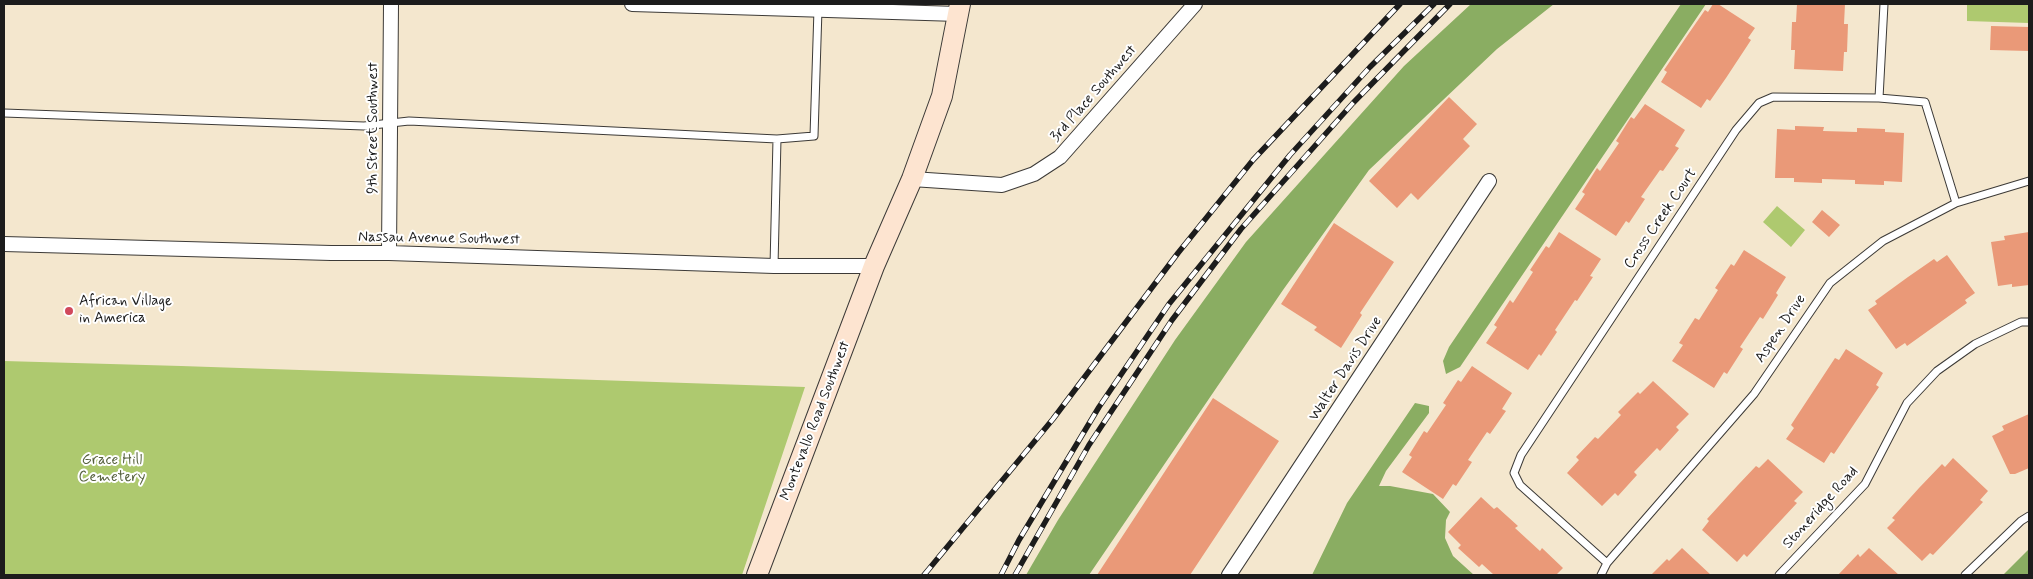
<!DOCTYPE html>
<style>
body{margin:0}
#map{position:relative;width:2033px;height:579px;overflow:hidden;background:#f4e7ce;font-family:Mynerve,sans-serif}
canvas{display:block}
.frame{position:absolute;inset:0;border:5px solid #1c1c1c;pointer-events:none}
</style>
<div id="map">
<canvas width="2033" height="579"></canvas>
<div class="frame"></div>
</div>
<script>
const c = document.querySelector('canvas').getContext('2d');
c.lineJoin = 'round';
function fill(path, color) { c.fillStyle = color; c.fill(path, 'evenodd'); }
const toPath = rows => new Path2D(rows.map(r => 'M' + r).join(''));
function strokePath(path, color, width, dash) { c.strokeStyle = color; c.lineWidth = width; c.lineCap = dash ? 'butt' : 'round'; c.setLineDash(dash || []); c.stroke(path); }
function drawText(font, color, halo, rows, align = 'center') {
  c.font = font + ' Mynerve,sans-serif'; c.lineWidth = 4; c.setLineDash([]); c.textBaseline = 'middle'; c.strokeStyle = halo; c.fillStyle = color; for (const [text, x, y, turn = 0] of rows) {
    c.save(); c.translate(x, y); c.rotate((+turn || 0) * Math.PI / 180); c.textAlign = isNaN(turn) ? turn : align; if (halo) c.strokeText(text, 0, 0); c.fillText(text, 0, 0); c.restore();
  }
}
const green = toPath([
 [1967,4,2029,4,2029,23,1967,21],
 [1777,206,1805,230,1791,247,1763,222],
 [4,361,181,366,805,387,742,575,4,575]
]);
const forest = toPath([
 [1471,4,1554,4,1497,49,1369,170,1283,290,1089,575,1026,575,1058,520,1175,340,1246,242,1404,66],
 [1681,4,1706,4,1460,367,1446,374,1443,361,1449,347],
 [1415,403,1429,406,1429,413,1386,471,1379,486,1390,486,1433,494,1450,512,1446,520,1445,538,1453,556,1474,575,1312,575,1347,503],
 [2029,549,2029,575,2003,575]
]);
const building = toPath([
 [1713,4,1718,4,1755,28,1748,38,1751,40,1726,78,1710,101,1707,99,1701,108,1661,82,1667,72,1664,70,1689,33,1705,10,1708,12],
 [1797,4,1845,4,1844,24,1848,24,1847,52,1844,52,1843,71,1794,69,1795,50,1791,50,1792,22,1796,22],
 [1991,26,2029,27,2029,51,1990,50],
 [1449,97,1477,124,1463,139,1470,146,1418,200,1411,193,1397,208,1369,181],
 [1645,104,1685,130,1675,146,1679,148,1663,171,1660,170,1641,197,1645,199,1629,223,1626,221,1616,236,1575,209,1585,194,1582,192,1597,168,1600,171,1619,143,1616,141,1631,117,1634,119],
 [1795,126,1824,127,1823,131,1857,132,1857,128,1885,129,1885,132,1904,133,1902,182,1884,181,1884,185,1855,184,1855,180,1822,179,1822,183,1794,182,1794,178,1775,178,1777,129,1795,130],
 [1822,210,1840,225,1829,237,1812,222],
 [1334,223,1394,262,1360,313,1362,315,1341,348,1314,330,1317,327,1281,304],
 [1559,232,1601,259,1590,276,1593,277,1577,301,1575,300,1555,330,1557,332,1541,356,1539,354,1528,370,1486,343,1497,327,1494,325,1510,300,1513,303,1533,272,1530,270,1546,246,1549,248],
 [2029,232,2029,285,2012,287,2012,284,1998,286,1991,242,2005,240,2004,236],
 [1744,250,1786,277,1776,293,1778,295,1763,319,1760,317,1740,347,1743,349,1727,374,1724,372,1714,388,1672,361,1683,345,1679,343,1695,318,1699,320,1718,290,1715,288,1731,264,1734,266],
 [1947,255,1975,293,1965,300,1967,303,1907,346,1905,343,1896,349,1868,310,1877,304,1875,301,1908,277,1934,259,1937,262],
 [1846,349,1883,373,1876,385,1879,387,1834,454,1831,452,1824,463,1786,439,1794,428,1791,425,1835,358,1839,360],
 [1472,366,1512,393,1502,409,1506,411,1490,434,1487,432,1468,460,1472,462,1456,486,1453,484,1443,499,1402,472,1412,457,1409,455,1424,431,1427,433,1446,405,1443,403,1458,380,1461,382],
 [1653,381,1689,414,1676,427,1679,430,1660,451,1657,448,1634,472,1637,475,1618,496,1615,493,1602,506,1567,473,1579,460,1576,457,1595,437,1598,439,1621,415,1618,412,1638,392,1640,394],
 [1213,398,1279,441,1190,575,1097,575],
 [2029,414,2029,468,2015,474,2010,474,1992,436,2004,430,2002,426],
 [1953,458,1988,491,1980,500,1983,502,1956,531,1933,555,1930,553,1922,561,1887,528,1895,520,1892,518,1919,488,1942,464,1945,467],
 [1768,459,1803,492,1794,501,1797,503,1770,532,1747,557,1744,554,1737,562,1702,530,1709,521,1707,519,1738,485,1756,466,1759,468],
 [1481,497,1494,509,1497,507,1518,526,1515,528,1540,551,1542,548,1563,568,1556,575,1494,575,1482,564,1479,567,1458,548,1461,545,1448,532],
 [1682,548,1711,575,1651,575,1667,559,1669,561],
 [1869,548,1899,575,1838,575,1858,554,1860,557]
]);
const lane = toPath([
 [1879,98,1884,4],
 [4,113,364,126,409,121,777,139,814,136,818,9],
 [774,266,777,139],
 [1607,563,1520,485,1514,473,1521,455,1736,130,1759,103,1773,97,1879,98,1925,102,1956,203],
 [1601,575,1607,563,1754,394,1830,283,1883,241,1956,203,2029,181],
 [1779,575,1865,484,1907,403,1937,371,1975,344,2021,322,2029,322],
 [1965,575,2021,521,2029,516]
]);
const street = toPath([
 [632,4,958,14],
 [912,179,1002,185,1034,174,1060,157,1195,4],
 [4,244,331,253,389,253,774,266,874,266],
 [389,253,391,4],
 [1229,575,1489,181]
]);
const secondary = toPath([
 [757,575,874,266,912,179,942,96,960,4]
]);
const rail = toPath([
 [924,575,1053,419,1178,253,1253,160,1400,4],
 [1001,575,1019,540,1099,407,1169,304,1290,155,1370,67,1434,4],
 [1015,575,1089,445,1172,320,1241,229,1353,103,1450,4]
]);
const markers = [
 [69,311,5,"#d1495b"]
];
const streetNames = [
 ["3rd Place Southwest",1094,94,-49],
 ["9th Street Southwest",374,128,-90],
 ["Cross Creek Court",1661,219,-56],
 ["Nassau Avenue Southwest",439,239,1],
 ["Aspen Drive",1781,329,-56],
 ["Walter Davis Drive",1346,369,-57],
 ["Montevallo Road Southwest",816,421,-69],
 ["Stoneridge Road",1821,508,-48]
];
const poiNames = [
 ["African Village",79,302],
 ["in America",79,319]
];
const parkNames = [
 ["Grace Hill",112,461],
 ["Cemetery",112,478]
];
fill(green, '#aec96f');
fill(forest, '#8aad62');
fill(building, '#ea9978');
strokePath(lane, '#3c3a37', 9);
strokePath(street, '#3c3a37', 16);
strokePath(secondary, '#3c3a37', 22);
strokePath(lane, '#fff', 7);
strokePath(street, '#fff', 14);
strokePath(secondary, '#fde4d0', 20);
strokePath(rail, '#1c1c1c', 5.5);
strokePath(rail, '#fff', 4, [11]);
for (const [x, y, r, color] of markers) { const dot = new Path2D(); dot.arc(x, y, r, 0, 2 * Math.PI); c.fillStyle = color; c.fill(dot); strokePath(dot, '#fff', 2); }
drawText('15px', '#1c1c1c', '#fff', streetNames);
drawText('15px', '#1c1c1c', '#fff', poiNames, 'left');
drawText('15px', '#56613d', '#fff', parkNames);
</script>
